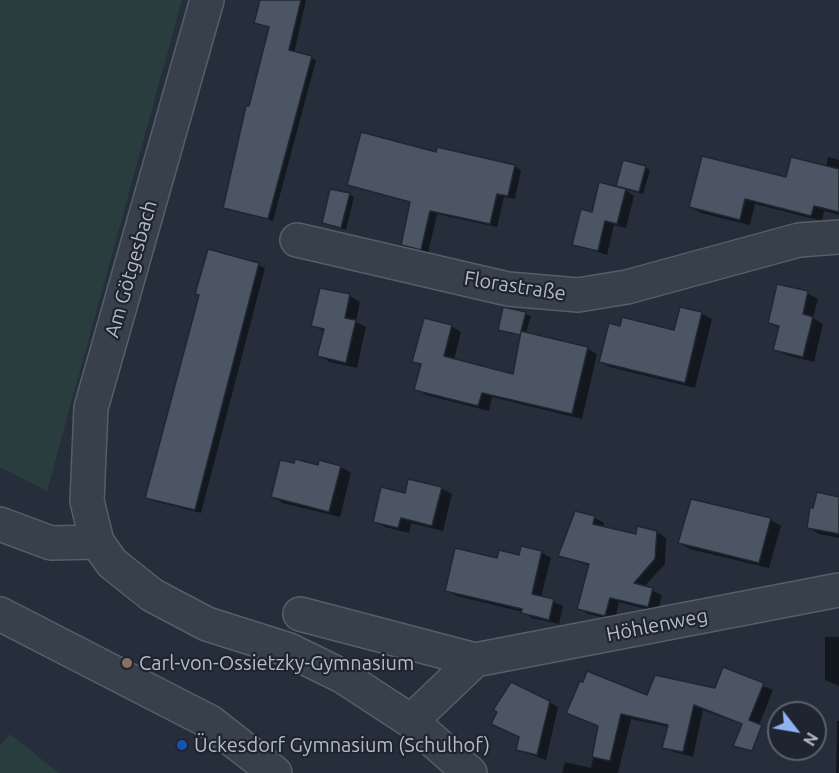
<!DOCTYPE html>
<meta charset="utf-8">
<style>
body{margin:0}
#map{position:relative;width:839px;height:773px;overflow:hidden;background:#252e3a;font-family:Ubuntu,sans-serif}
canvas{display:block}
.north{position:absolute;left:767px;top:701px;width:60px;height:60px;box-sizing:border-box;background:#1e2530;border:2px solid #5a616c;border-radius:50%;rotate:121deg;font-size:16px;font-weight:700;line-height:24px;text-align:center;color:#b4bbc6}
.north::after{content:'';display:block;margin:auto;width:21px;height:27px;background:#90b3f0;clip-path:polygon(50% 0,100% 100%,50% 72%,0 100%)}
</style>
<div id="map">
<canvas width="839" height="773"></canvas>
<div class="north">N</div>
</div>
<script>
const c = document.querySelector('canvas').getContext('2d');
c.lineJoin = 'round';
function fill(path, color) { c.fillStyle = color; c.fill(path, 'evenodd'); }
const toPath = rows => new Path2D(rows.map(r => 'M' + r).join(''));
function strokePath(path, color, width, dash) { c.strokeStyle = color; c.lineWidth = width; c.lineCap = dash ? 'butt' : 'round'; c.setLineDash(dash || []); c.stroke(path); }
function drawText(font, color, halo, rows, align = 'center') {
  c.font = font + ' Ubuntu,sans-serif'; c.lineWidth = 4.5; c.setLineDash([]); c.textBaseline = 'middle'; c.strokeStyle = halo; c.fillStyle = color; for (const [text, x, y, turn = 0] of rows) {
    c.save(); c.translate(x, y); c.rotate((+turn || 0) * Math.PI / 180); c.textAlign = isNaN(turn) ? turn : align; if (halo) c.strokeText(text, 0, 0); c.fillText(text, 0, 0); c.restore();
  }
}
const green = toPath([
 [0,0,182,0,47,491,0,467],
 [10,734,59,773,0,773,0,746]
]);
const shadow = toPath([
 [262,0,306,0,294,53,316,60,273,221,224,207,270,28,256,22],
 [437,153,514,166,521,170,515,199,504,197,497,227,437,214,428,253,403,244,411,203,348,184],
 [828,157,839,160,839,215,824,211,822,221,755,204,750,225,701,213,691,207,826,167],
 [645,167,650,170,643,194,624,189,634,196,626,228,614,225,607,255,573,244,593,214,624,189,618,186],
 [349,195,354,197,346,230,324,222],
 [258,265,265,268,201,513,153,501,147,498],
 [321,290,350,296,360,302,356,322,366,327,357,368,330,362,319,356,324,332,313,325],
 [807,293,818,299,813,318,823,324,814,362,786,355,775,349,780,328,769,322],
 [504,309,531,316,526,333,587,348,597,354,582,419,492,397,489,411,426,395,416,389,422,366,414,361,451,326,461,332,454,360,514,376,522,336,499,329],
 [681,309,702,314,712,319,695,388,610,367,600,362,675,332],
 [341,467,351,473,340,517,283,503,273,497],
 [441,488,452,494,443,531,411,523,409,533,385,527,375,521,406,495],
 [839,497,839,538,819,534,808,527],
 [692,501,771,520,781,526,769,568,690,549,679,543],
 [576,513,595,518,604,523,603,528,637,536,657,532,666,538,665,564,644,587,662,595,658,612,619,602,615,620,588,614,579,609,590,566,560,556],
 [541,552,551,558,541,597,563,606,559,624,532,618,523,612,457,596,447,590,498,559],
 [825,637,839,637,839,686,825,680],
 [724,669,773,690,757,730,703,710,693,757,674,752,664,747,669,727,631,719,618,773,562,773,565,762,591,768,600,727,568,713,648,697,716,690],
 [549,702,558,707,546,760,518,750,520,737],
 [837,721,839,721,839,773,836,773]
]);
const building = toPath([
 [260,0,301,0,289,50,312,56,268,219,223,208,246,106,249,106,269,27,254,23,260,0],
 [361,132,436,152,437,147,515,165,508,196,497,194,490,224,430,211,421,250,401,245,410,202,347,185,361,132],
 [702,156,786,177,791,157,839,169,839,212,814,206,811,216,745,199,740,220,689,207,702,156],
 [623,160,646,166,639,192,616,186,623,160],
 [599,182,626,189,617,224,605,221,598,251,572,245,581,209,592,212,599,182],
 [330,189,350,193,341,228,322,223,330,189],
 [208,249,259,263,195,510,145,498,199,295,195,294,208,249],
 [777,284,808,291,803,314,813,317,803,357,773,350,779,326,768,323,777,284],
 [320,288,350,294,345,318,356,320,346,363,317,356,324,329,311,326,320,288],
 [503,307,526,312,520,335,498,330,503,307],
 [680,307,702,312,685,383,599,362,609,323,620,326,622,317,674,330,680,307],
 [424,318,452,325,444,356,513,374,521,331,588,347,572,414,482,393,478,406,414,390,421,364,412,362,424,318],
 [295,459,318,465,319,460,341,466,329,512,271,497,280,460,294,463,295,459],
 [408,479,442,487,432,526,401,518,398,528,373,522,381,487,405,493,408,479],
 [817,492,839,497,839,534,807,528,810,507,813,508,817,492],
 [691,499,771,518,759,563,678,543,691,499],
 [575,511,595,516,593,524,636,534,637,526,657,531,655,559,634,583,653,588,648,607,610,598,605,616,577,609,589,564,558,556,575,511],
 [521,546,542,551,532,594,554,599,549,620,521,613,522,609,445,591,455,548,497,558,499,550,519,555,521,546],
 [723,667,764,683,749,720,762,725,752,751,733,746,742,724,694,705,683,752,662,748,668,725,621,714,610,761,592,757,598,726,566,713,580,681,583,682,587,671,647,695,655,675,715,688,723,667],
 [511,682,550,701,537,755,516,750,519,737,491,724,497,712,493,710,511,682]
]);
const minor = toPath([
 [207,0,91,408,87,501,97,542,112,563,152,595,207,624,289,650,342,676,411,721,470,773],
 [297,240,508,289,578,295,627,287,799,240,839,237],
 [0,524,51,543,97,542],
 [0,614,210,722,275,773],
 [300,614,475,660],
 [411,721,475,660,839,590]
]);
const markers = [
 [127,663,6,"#8d6e63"],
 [182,745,6,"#1a4fb4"]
];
const streetNames = [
 ["Am Götgesbach",131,269,-74],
 ["Florastraße",515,286,9],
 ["Höhlenweg",657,625,-11]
];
const poiNames = [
 ["Carl-von-Ossietzky-Gymnasium",139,663],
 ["Ückesdorf Gymnasium (Schulhof)",194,745]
];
fill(green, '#2a3d3e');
fill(shadow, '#0007');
fill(building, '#4b5563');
strokePath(building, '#202732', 1.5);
strokePath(minor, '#575e69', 36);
strokePath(minor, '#38404b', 33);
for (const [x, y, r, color] of markers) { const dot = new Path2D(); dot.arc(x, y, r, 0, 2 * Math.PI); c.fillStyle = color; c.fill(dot); strokePath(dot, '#1e2530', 2); }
drawText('20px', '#b4bbc6', '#1e2530', streetNames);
drawText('20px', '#b4bbc6', '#1e2530', poiNames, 'left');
</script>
